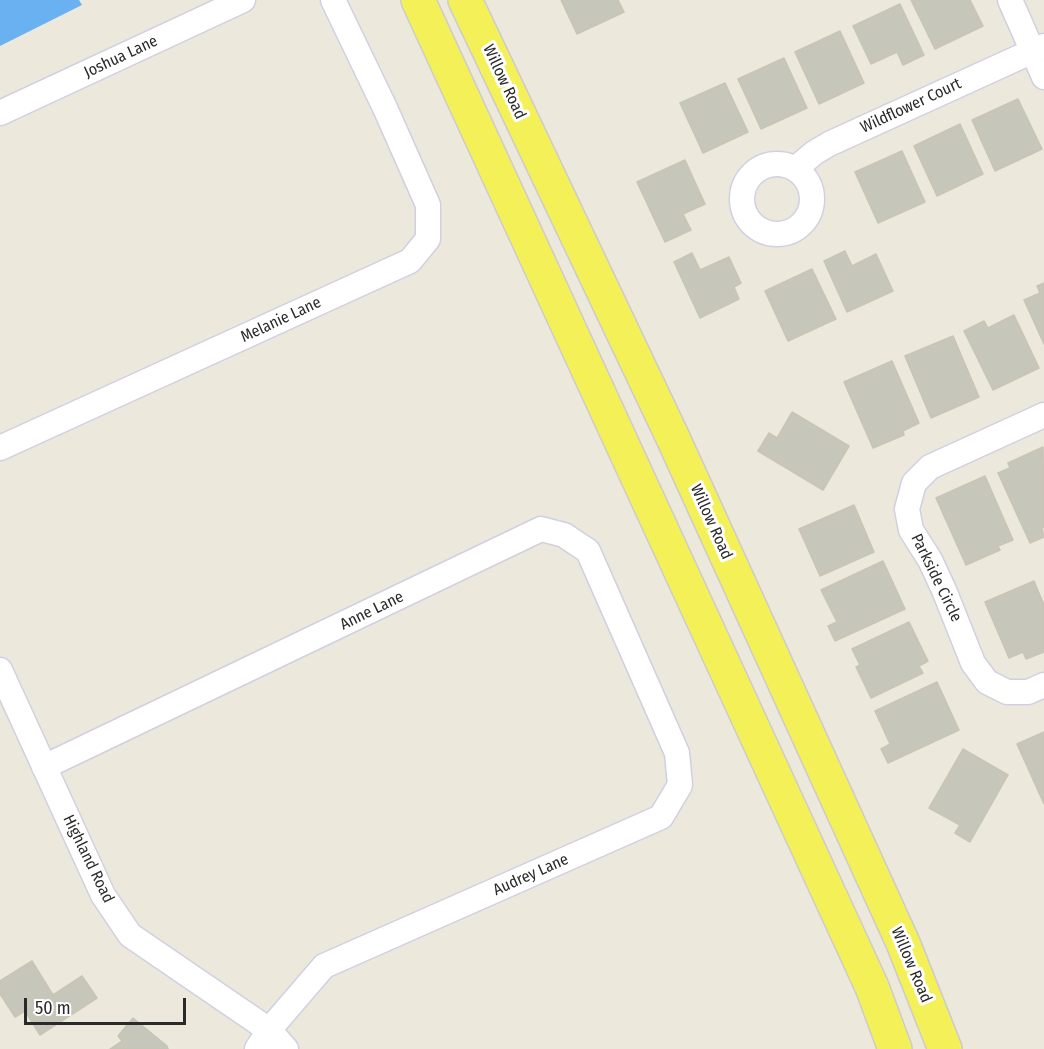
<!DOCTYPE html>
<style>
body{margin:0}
#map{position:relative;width:1044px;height:1049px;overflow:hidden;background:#ece8db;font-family:"Fira Sans Condensed",sans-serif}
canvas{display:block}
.scale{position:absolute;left:24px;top:998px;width:162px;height:27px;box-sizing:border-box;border:3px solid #2a2a2a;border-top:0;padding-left:8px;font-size:18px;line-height:21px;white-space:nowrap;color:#2a2a2a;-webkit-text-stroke:4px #fff;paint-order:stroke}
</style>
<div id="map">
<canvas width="1044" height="1049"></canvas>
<div class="scale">50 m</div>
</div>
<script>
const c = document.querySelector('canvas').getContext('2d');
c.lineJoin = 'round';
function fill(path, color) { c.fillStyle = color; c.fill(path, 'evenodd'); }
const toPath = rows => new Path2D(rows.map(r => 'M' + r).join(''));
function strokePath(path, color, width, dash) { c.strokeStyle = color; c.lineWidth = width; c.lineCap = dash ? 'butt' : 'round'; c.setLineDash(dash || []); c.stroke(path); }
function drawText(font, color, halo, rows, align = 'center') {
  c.font = font + ' "Fira Sans Condensed",sans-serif'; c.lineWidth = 6; c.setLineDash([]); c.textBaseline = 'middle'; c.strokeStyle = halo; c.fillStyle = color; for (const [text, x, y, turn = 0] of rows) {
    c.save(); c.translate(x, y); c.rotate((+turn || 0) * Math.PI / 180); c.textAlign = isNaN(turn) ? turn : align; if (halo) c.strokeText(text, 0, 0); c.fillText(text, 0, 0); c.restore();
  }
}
const water = toPath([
 [0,0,79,0,82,5,0,46]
]);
const building = toPath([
 [561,0,618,0,624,12,577,34,561,0],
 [911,0,970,0,983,26,935,49,911,0],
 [900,4,924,55,903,65,897,52,871,64,853,26,900,4],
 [840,31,864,83,819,104,795,52,840,31],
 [784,58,807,108,761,129,738,79,784,58],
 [725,83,748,132,703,153,680,103,725,83],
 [1018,99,1042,149,995,171,972,120,1018,99],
 [960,124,983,174,937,196,914,146,960,124],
 [902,151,925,202,878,223,855,172,902,151],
 [685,160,705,204,683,214,691,230,665,242,637,182,685,160],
 [845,251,852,266,876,254,893,291,847,312,824,261,845,251],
 [692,253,700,270,729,257,741,283,734,287,739,299,700,318,674,262,692,253],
 [812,269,836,319,788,341,765,291,812,269],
 [1044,283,1044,344,1024,300,1040,293,1037,286,1044,283],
 [1014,315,1039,368,993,390,964,331,984,321,988,328,1014,315],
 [953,336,979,397,931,418,905,356,953,336],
 [892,361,919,423,903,431,904,435,873,448,844,382,892,361],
 [792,412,849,446,823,490,758,451,769,433,777,438,792,412],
 [1043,447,1044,527,1042,528,1044,537,1030,543,998,473,1010,468,1008,463,1043,447],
 [985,476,1013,540,998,546,1000,550,966,565,936,498,985,476],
 [854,505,874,552,820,576,799,529,854,505],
 [883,561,905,609,835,641,828,626,837,622,821,590,883,561],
 [1034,581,1044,605,1044,652,1026,659,1023,652,1009,658,985,602,1034,581],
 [909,622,928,661,919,666,923,673,871,698,856,667,860,665,852,649,909,622],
 [937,682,959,730,888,763,881,749,890,744,875,711,937,682],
 [1044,732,1044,804,1017,744,1044,732],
 [963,749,1008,775,970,842,955,833,960,825,929,808,963,749],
 [32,961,53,995,82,976,97,998,40,1035,25,1011,15,1017,0,994,0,981,32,961],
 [133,1018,167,1046,168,1049,110,1049,122,1041,118,1036,133,1018]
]);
const minor = toPath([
 [1010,0,1044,77],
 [0,113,243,0],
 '742 199a35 35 0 1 1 70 0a35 35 0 1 1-70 0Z',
 [795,169,814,153,829,144,1044,46],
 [1044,415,930,467,914,483,907,509,911,530,930,560,944,590,973,663,987,682,1007,692,1028,692,1044,685],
 [0,448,410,261,428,239,428,205,385,108,333,0],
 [0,670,103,895,130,935,269,1030,286,1049],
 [44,767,541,529,564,535,588,551,677,753,680,785,661,817,324,966,269,1030,257,1049]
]);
const primary = toPath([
 [418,0,872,987,895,1049],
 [465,0,673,438,903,943,945,1049]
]);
const streetNames = [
 ["Joshua Lane",121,57,-25],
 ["Willow Road",504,82,65],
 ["Wildflower Court",911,106,-25],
 ["Melanie Lane",281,320,-25],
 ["Willow Road",711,522,66],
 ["Parkside Circle",936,578,64],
 ["Anne Lane",372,611,-26],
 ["Highland Road",88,859,64],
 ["Audrey Lane",531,875,-24],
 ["Willow Road",911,965,67]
];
fill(water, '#6ab1f2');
fill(building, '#c7c6ba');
strokePath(building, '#c8c5b5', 1.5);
strokePath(minor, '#d1d0e3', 27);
strokePath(primary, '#ccc', 36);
strokePath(minor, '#fff', 24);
strokePath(primary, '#f4f158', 33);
drawText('16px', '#2a2a2a', '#fff', streetNames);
</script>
